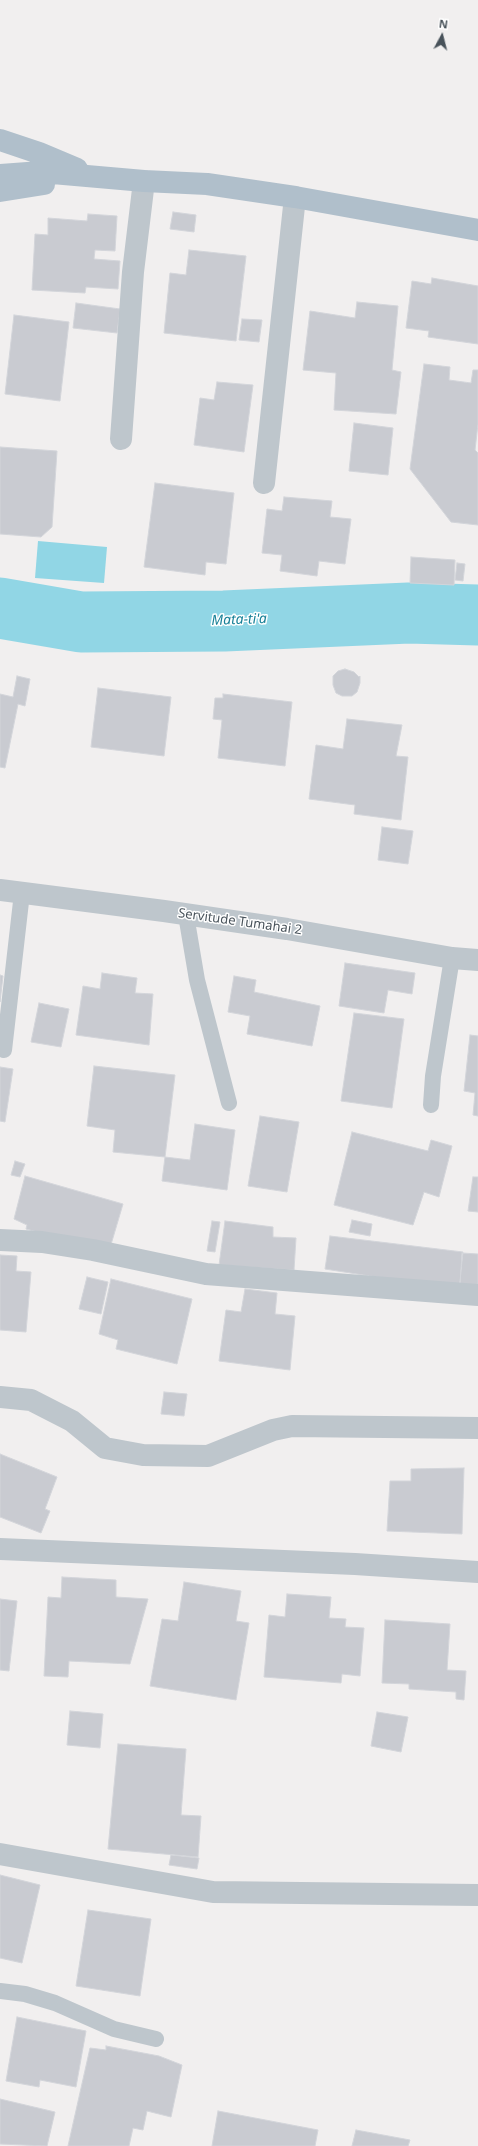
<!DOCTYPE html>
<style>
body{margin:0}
#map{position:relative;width:478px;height:2146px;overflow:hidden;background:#f1efef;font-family:"Noto Sans",sans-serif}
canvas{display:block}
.north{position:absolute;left:422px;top:16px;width:40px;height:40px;-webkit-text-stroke:3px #fff;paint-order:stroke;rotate:7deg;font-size:11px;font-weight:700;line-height:16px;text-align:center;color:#48525a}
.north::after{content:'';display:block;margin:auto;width:14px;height:18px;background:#48525a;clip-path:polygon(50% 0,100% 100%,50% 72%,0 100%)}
</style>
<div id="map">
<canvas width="478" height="2146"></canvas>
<div class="north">N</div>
</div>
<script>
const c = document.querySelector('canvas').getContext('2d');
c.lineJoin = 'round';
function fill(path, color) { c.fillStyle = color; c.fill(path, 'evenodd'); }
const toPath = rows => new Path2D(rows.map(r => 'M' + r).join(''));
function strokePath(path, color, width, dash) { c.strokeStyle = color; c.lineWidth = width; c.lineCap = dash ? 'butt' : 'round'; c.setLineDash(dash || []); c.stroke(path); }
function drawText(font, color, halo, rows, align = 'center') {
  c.font = font + ' "Noto Sans",sans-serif'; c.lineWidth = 3; c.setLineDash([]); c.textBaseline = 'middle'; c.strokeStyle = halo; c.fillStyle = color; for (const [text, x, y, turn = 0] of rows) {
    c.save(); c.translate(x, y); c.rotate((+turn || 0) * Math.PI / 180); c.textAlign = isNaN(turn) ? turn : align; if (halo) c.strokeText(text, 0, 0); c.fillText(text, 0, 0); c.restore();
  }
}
const water = toPath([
 [38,541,107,547,104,583,35,578]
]);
const river = toPath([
 [0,608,81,622,224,621,409,613,478,615]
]);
const building = toPath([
 [173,212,196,215,194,232,170,229,173,212],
 [88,214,117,216,115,251,95,250,94,259,120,261,118,289,86,287,85,293,32,290,35,234,48,235,48,218,87,221,88,214],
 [189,250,246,256,236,341,164,333,170,273,186,275,189,250],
 [432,278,478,286,478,344,428,337,429,331,406,328,412,281,431,284,432,278],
 [357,302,398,306,392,370,401,372,396,414,334,410,336,373,303,370,310,311,355,318,357,302],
 [76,303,120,309,117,333,73,328,76,303],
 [14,315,69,322,60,401,5,394,14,315],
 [242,319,262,320,259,342,239,340,242,319],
 [424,364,450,367,449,380,471,383,473,370,478,370,478,424,475,450,478,453,478,525,451,522,410,469,424,364],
 [217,382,253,385,244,452,194,445,200,398,214,400,217,382],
 [354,423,393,428,388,475,349,471,354,423],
 [0,447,57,451,52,527,41,537,0,534,0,447],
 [155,483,234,493,226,564,206,562,205,575,144,567,155,483],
 [284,497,332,501,330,517,351,519,345,564,319,561,317,576,280,571,282,555,262,553,267,509,282,511,284,497],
 [411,557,455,560,454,585,410,583,411,557],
 [457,563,465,564,463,581,455,580,457,563],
 [345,669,354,672,359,677,360,676,360,683,357,692,352,696,342,696,336,693,333,685,333,676,338,671,345,669],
 [17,676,30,679,25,706,18,704,5,768,0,767,0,694,13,697,17,676],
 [98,688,171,697,164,756,91,747,98,688],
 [223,694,292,702,285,766,218,758,222,720,213,719,215,698,223,698,223,694],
 [347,719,402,725,396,756,408,757,401,820,354,814,355,805,309,799,316,745,343,749,347,719],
 [382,827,413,831,408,864,378,860,382,827],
 [345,963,415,973,412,994,388,990,384,1013,339,1006,345,963],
 [102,973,137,978,135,993,153,994,149,1045,76,1035,83,986,100,989,102,973],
 [0,975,3,976,0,1002,0,975],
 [234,976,256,980,254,992,320,1006,312,1046,247,1034,250,1016,228,1012,234,976],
 [39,1003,69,1009,61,1047,31,1042,39,1003],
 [354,1013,404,1019,392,1108,341,1101,354,1013],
 [470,1035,478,1036,478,1116,473,1115,475,1093,464,1091,470,1035],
 [94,1066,175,1075,165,1157,113,1152,115,1130,87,1126,94,1066],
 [0,1067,13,1069,5,1122,0,1121,0,1067],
 [260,1116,299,1122,287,1192,248,1186,260,1116],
 [195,1124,235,1130,227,1190,162,1181,165,1157,190,1160,195,1124],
 [352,1132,428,1151,431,1140,452,1146,439,1197,424,1192,413,1225,334,1205,352,1132],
 [15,1161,25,1164,20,1177,11,1175,15,1161],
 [25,1176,123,1204,110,1248,68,1240,26,1229,27,1225,14,1219,25,1176],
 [473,1177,478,1177,478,1212,468,1211,473,1177],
 [352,1220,372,1224,370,1236,349,1232,352,1220],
 [212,1221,220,1222,215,1252,207,1251,212,1221],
 [225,1221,273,1227,273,1237,296,1238,294,1270,219,1265,225,1221],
 [330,1236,463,1252,459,1290,325,1269,330,1236],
 [462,1253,478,1254,478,1286,460,1285,462,1253],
 [0,1255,17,1256,16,1271,31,1272,26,1332,0,1330,0,1255],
 [87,1277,108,1282,101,1314,79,1309,87,1277],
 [111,1279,192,1299,177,1364,116,1349,118,1340,99,1334,111,1279],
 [245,1289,277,1293,275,1314,295,1316,290,1370,219,1361,226,1310,241,1312,245,1289],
 [164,1392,187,1394,184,1416,161,1414,164,1392],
 [0,1454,57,1477,45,1509,50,1511,41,1533,0,1517,0,1454],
 [464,1468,462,1534,387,1531,390,1481,411,1481,411,1469,464,1468],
 [62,1577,116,1580,116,1597,148,1599,130,1664,69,1661,68,1677,44,1676,48,1597,61,1598,62,1577],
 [184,1582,241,1591,236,1621,249,1623,236,1700,150,1686,162,1619,178,1621,184,1582],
 [287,1594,331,1597,329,1618,346,1619,345,1627,364,1628,360,1676,342,1674,341,1683,264,1677,269,1615,285,1617,287,1594],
 [0,1599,17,1601,9,1671,0,1670,0,1599],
 [385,1620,450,1624,447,1670,466,1671,464,1700,456,1699,456,1692,409,1689,409,1684,382,1683,385,1620],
 [70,1711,103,1714,100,1748,67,1745,70,1711],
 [377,1712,408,1717,401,1752,371,1746,377,1712],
 [118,1744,186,1749,181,1815,201,1816,198,1857,108,1849,118,1744],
 [171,1855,199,1858,197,1869,169,1865,171,1855],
 [0,1875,40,1885,22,1963,0,1958,0,1875],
 [88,1910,151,1919,140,1996,76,1986,88,1910],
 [17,2017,86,2031,76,2087,40,2080,39,2087,6,2081,17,2017],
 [106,2046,159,2056,182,2065,171,2117,147,2111,143,2130,133,2128,129,2146,68,2146,90,2048,106,2050,106,2046],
 [0,2099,55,2112,47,2146,0,2144,0,2099],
 [218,2111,318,2130,315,2146,212,2146,218,2111],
 [356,2130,410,2140,408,2146,352,2146,356,2130]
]);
const lane = toPath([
 [186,915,197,980,229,1103],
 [4,1050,22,893],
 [431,1105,433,1076,452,958],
 [0,1991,25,1994,55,2003,114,2029,156,2039]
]);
const street = toPath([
 [121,439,133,272,144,181],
 [264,483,295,197],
 [0,890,164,911,287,929,452,958,478,960],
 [0,1240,42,1242,93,1250,206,1274,478,1295],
 [0,1397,31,1400,72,1421,105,1448,143,1455,208,1456,273,1430,292,1426,478,1428],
 [0,1549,355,1564,478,1572],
 [0,1854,213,1892,478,1895]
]);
const primary = toPath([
 [0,140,39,153,77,169],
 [0,175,41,172,144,181,207,184,295,197,478,230],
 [0,191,44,184]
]);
const streetNames = [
 ["Servitude Tumahai 2",240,922,8]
];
const waterNames = [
 ["Mata-ti'a",239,620,-2]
];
fill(water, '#91d6e5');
strokePath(river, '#91d6e5', 61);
fill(building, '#c9cbd1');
strokePath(building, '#d3d5da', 1);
strokePath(lane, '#bec6cc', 16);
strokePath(street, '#bec6cc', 22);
strokePath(primary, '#b0bfcb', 22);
drawText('13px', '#48525a', '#fff', streetNames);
drawText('italic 14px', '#188097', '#fff', waterNames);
</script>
